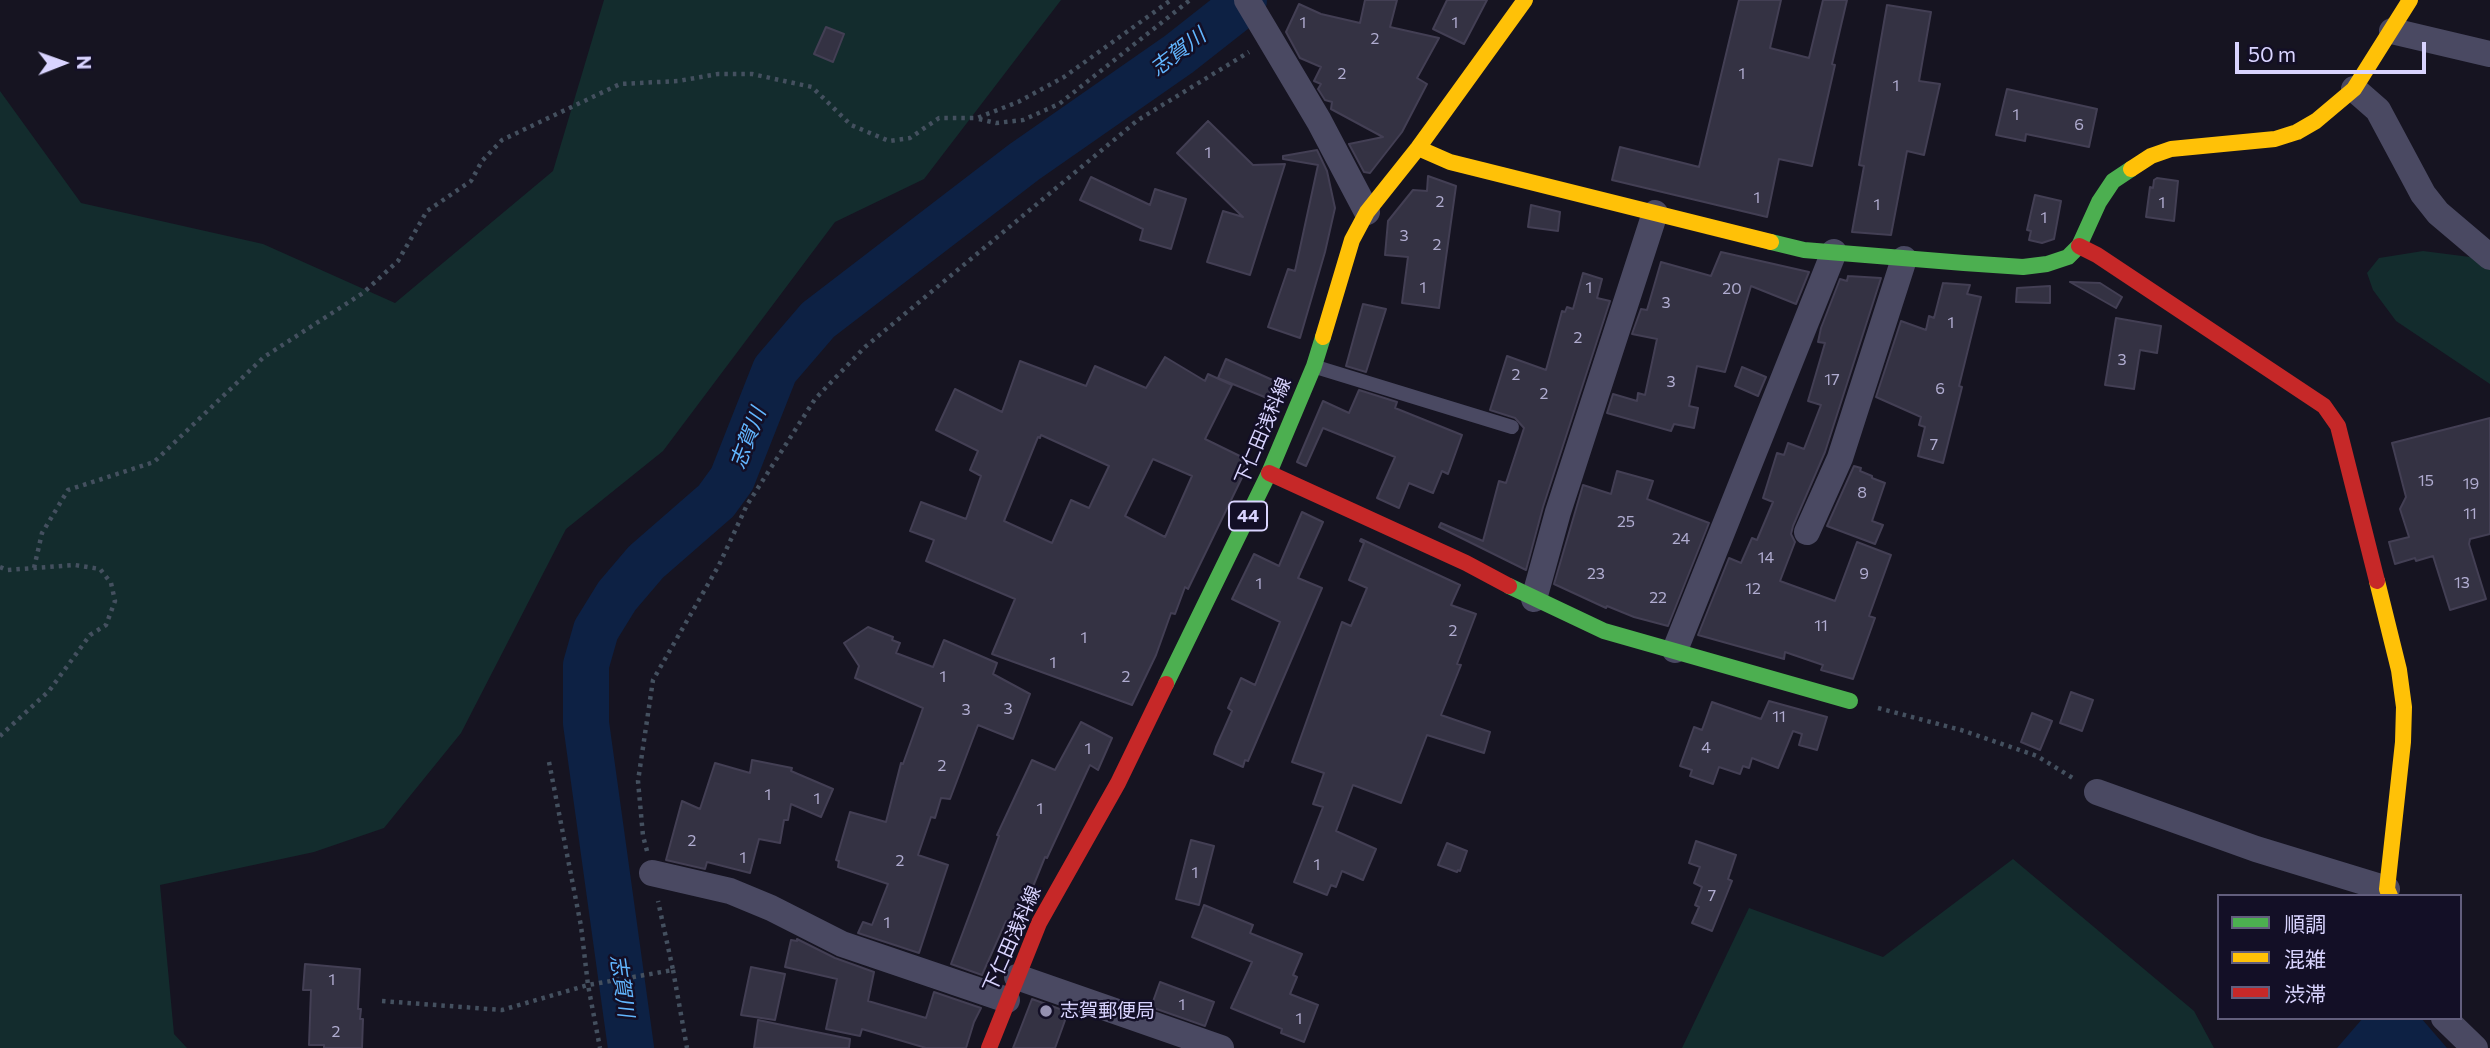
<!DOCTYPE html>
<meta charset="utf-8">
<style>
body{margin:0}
#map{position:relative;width:2490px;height:1048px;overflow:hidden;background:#161421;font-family:Commissioner,"Noto Sans JP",sans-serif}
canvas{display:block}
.legend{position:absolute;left:2217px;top:894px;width:245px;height:126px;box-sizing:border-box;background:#130f26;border:2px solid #625e7d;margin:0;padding:9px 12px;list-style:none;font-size:21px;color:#d9d4ff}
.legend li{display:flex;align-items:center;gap:14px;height:35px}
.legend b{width:35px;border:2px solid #625e7d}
.north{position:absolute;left:28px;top:28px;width:70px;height:70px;-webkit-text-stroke:5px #130f26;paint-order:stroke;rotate:89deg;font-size:19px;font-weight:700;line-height:28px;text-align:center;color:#d9d4ff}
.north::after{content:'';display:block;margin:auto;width:24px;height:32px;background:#d9d4ff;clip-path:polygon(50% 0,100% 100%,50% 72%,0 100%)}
.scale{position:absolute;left:2235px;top:42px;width:191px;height:32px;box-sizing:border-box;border:4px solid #d9d4ff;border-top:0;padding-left:9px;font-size:21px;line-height:24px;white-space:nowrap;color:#d9d4ff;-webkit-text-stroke:5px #130f26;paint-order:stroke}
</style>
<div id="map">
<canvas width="2490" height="1048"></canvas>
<ul class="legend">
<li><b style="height:9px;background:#4caf50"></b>順調</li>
<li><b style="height:9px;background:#ffc107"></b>混雑</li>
<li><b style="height:9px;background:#c62828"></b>渋滞</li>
</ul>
<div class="north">N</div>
<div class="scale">50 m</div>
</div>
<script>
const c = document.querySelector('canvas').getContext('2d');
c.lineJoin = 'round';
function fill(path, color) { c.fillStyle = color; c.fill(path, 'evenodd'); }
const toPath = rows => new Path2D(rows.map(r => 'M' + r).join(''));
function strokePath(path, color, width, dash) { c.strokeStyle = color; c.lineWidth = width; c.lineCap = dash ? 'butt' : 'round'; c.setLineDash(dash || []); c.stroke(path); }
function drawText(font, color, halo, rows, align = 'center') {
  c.font = font + ' Commissioner,"Noto Sans JP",sans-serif'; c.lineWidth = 5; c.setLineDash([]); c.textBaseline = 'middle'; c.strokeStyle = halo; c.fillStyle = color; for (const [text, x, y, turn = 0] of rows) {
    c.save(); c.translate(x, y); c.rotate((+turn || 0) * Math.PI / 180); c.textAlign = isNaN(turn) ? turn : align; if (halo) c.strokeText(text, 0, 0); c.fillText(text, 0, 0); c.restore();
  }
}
const green = toPath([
 [604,0,1061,0,924,179,835,222,663,451,566,529,461,733,384,828,314,852,160,885,174,1034,187,1048,0,1048,0,91,81,203,263,244,395,303,553,171],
 [2423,251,2470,257,2490,262,2490,384,2396,321,2373,290,2367,273,2379,258],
 [2013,859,2194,1011,2214,1048,1682,1048,1749,908,1883,957]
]);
const water = toPath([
 [2363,1018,2421,1018,2447,1048,2337,1048]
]);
const river = toPath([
 [631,1048,586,723,586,665,596,630,617,596,646,562,716,501,732,479,775,370,818,320,1024,162,1179,54,1235,10,1244,0]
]);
const building = toPath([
 [1365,0,1397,0,1390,27,1439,38,1417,78,1427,84,1402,132,1370,173,1364,172,1349,144,1383,137,1331,109,1332,102,1325,100,1318,89,1321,84,1314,81,1321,67,1300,58,1286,32,1299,4,1321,14,1360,23,1365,0],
 [1447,0,1487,0,1464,44,1433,29,1447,0],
 [1739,0,1781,0,1770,48,1809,58,1823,0,1847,0,1832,64,1835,65,1812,166,1779,159,1767,217,1612,180,1620,147,1699,167,1739,0],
 [1887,5,1931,12,1919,81,1940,84,1924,155,1907,151,1891,235,1852,232,1864,166,1859,165,1887,5],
 [826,27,844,34,833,62,814,54,826,27],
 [2007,89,2097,109,2089,147,2026,134,2025,141,1996,135,2007,89],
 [1208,121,1253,165,1285,164,1250,275,1207,262,1223,211,1243,217,1177,153,1208,121],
 [1317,150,1327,171,1335,208,1325,252,1300,338,1268,327,1288,269,1295,271,1318,165,1283,159,1283,156,1317,150],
 [1428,176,1456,186,1439,308,1402,303,1408,257,1385,255,1388,221,1413,190,1427,191,1428,176],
 [1091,177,1150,205,1155,189,1186,199,1171,249,1140,240,1143,229,1080,200,1091,177],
 [2157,178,2178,181,2174,221,2146,217,2150,187,2153,188,2154,180,2157,178],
 [2035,195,2061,201,2054,239,2042,243,2029,240,2031,231,2027,230,2035,195],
 [1531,205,1560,212,1558,231,1528,227,1531,205],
 [1721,252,1809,272,1796,304,1751,286,1725,372,1697,366,1689,406,1698,408,1694,428,1674,424,1671,431,1607,413,1613,394,1637,401,1638,393,1645,395,1657,339,1632,334,1641,309,1647,310,1661,262,1711,276,1721,252],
 [1583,273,1602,279,1597,298,1610,301,1543,507,1526,570,1439,527,1441,523,1483,541,1499,481,1506,483,1524,428,1515,418,1490,410,1507,356,1546,370,1562,311,1565,312,1567,307,1573,309,1583,273],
 [1848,276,1881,278,1825,452,1793,526,1791,534,1795,542,1780,581,1835,601,1857,542,1891,555,1869,616,1875,618,1853,679,1821,670,1823,665,1785,652,1784,659,1698,635,1729,558,1741,563,1752,538,1757,540,1773,502,1763,498,1777,453,1784,455,1788,443,1804,449,1821,405,1808,401,1825,343,1818,342,1821,328,1840,279,1847,281,1848,276],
 [2070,282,2100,283,2122,297,2116,308,2070,282],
 [1943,283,1970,285,1967,294,1981,297,1959,386,1962,387,1943,463,1918,456,1925,427,1919,425,1921,417,1876,397,1901,321,1926,330,1929,316,1934,318,1943,283],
 [2050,286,2050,303,2016,302,2017,288,2050,286],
 [1363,304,1386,309,1366,372,1346,366,1363,304],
 [2116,318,2161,326,2157,353,2140,350,2134,389,2105,385,2116,318],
 [1165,357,1205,381,1208,374,1232,385,1205,439,1250,461,1188,589,1185,587,1175,614,1171,613,1156,655,1132,705,992,654,1015,599,926,561,934,540,910,531,921,502,966,519,981,476,970,470,978,451,936,430,955,389,1002,412,1020,361,1086,386,1095,366,1146,388,1165,357],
 [1041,435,1109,466,1089,508,1071,500,1052,543,1004,521,1038,437,1040,438,1041,435],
 [1153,459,1192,476,1165,537,1125,516,1153,459],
 [1226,359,1277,382,1267,398,1218,378,1226,359],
 [1742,367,1766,377,1758,396,1735,386,1742,367],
 [1359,390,1397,402,1395,408,1462,435,1448,474,1442,471,1433,493,1409,483,1399,508,1377,498,1395,457,1323,428,1306,466,1297,462,1323,401,1349,413,1359,390],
 [2490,418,2490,534,2470,539,2469,544,2486,599,2450,610,2433,556,2416,561,2415,558,2395,564,2389,542,2409,537,2400,509,2406,497,2392,443,2490,418],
 [1854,466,1861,468,1860,471,1872,476,1872,478,1885,483,1872,521,1883,525,1875,544,1827,526,1854,466],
 [1617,471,1653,481,1647,499,1709,523,1668,626,1634,617,1607,606,1606,608,1554,584,1583,485,1611,494,1617,471],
 [1302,512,1323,522,1298,578,1322,588,1248,761,1245,760,1243,767,1214,754,1216,747,1232,711,1228,708,1241,678,1255,685,1280,622,1232,599,1254,554,1279,566,1302,512],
 [1361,539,1460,585,1451,605,1476,614,1457,664,1461,665,1441,715,1490,732,1484,753,1427,735,1401,803,1353,785,1336,831,1376,849,1363,880,1342,871,1336,887,1331,885,1327,895,1294,882,1323,807,1313,804,1324,773,1292,762,1342,622,1351,626,1367,588,1349,580,1364,543,1360,541,1361,539],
 [868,627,893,637,892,640,900,643,896,653,933,667,944,640,997,663,993,674,1030,694,1013,739,978,725,950,799,941,798,935,818,931,817,918,855,948,865,919,953,858,933,863,922,872,925,888,884,838,867,839,861,836,860,850,812,886,822,901,763,903,764,923,708,855,678,859,666,844,643,868,627],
 [2071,692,2093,700,2082,731,2060,723,2071,692],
 [1769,701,1827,717,1817,750,1799,745,1802,734,1793,731,1778,768,1752,758,1749,768,1743,766,1740,774,1719,767,1713,784,1690,776,1692,770,1680,766,1694,727,1702,730,1712,702,1761,719,1769,701],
 [2032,713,2052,721,2040,750,2021,742,2032,713],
 [1081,722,1112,738,1098,770,1090,765,1047,858,1045,857,1030,894,1018,917,1015,916,1012,923,1006,921,982,975,951,964,999,836,997,835,1032,760,1055,770,1081,722],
 [752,760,792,768,791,771,833,789,821,817,791,804,788,820,784,820,780,843,759,839,750,873,707,862,705,869,666,860,682,801,700,809,715,763,750,773,752,760],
 [1191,840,1214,846,1199,905,1176,899,1191,840],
 [1696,841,1736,855,1728,879,1732,881,1712,931,1692,923,1699,907,1695,905,1702,887,1694,883,1700,867,1689,863,1696,841],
 [1447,843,1467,851,1460,871,1458,870,1457,872,1438,865,1447,843],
 [1204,905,1253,925,1250,933,1302,954,1293,975,1297,977,1290,994,1318,1005,1304,1042,1281,1033,1282,1029,1231,1008,1252,962,1192,937,1204,905],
 [797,939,835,958,874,972,868,1001,926,1018,934,992,981,1008,974,1022,966,1048,926,1048,862,1029,860,1036,826,1029,837,979,785,967,791,940,797,941,797,939],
 [305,964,360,969,358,1009,361,1009,360,1019,363,1019,362,1048,324,1048,324,1045,309,1045,311,990,303,990,305,964],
 [751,967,785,974,775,1020,741,1015,751,967],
 [1160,982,1214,1002,1205,1026,1151,1007,1160,982],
 [1032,999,1068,1012,1055,1048,1013,1048,1032,999],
 [758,1020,850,1039,849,1048,754,1048,758,1020]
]);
const path = toPath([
 [979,119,996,123,1023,120,1059,104,1190,0],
 [0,567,7,570,75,565,100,569,111,583,115,601,106,625,90,635,49,691,0,736],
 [34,568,42,533,68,490,154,462,264,357,363,293,398,261,427,211,471,181,482,161,502,140,620,84,678,81,718,74,752,74,812,87,851,125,889,141,910,138,939,118,977,118,1018,102,1064,77,1171,0],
 [1878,708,1961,730,2037,756,2076,780],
 [549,762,581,926,588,985,600,1048],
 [647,851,643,836,638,781,653,680,719,565,747,505,815,399,865,347,1138,120,1249,52],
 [673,970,687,1048],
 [382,1001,502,1010,588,985,673,970,658,901]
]);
const lane = toPath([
 [1316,367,1512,427]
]);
const street = toPath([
 [1247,0,1319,121,1367,212],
 [2392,31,2490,54],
 [2354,89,2378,110,2423,194,2438,213,2490,257],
 [1807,532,1840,458,1904,259],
 [1534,599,1558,512,1655,213],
 [1675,650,1834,252],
 [2097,792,2256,849,2387,889],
 [652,873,730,891,771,908,842,944,1007,1000],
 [1017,977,1221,1048],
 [2444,1018,2475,1048]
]);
const fast = toPath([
 [1771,242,1804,250,1964,263,2023,267,2047,264,2068,257,2079,246,2099,202,2113,181,2131,169],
 [1509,586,1604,631,1850,701],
 [1166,684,1269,473,1314,366,1323,337]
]);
const slow = toPath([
 [1418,148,1450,162,1771,242],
 [2131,169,2151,156,2171,149,2275,139,2297,132,2316,121,2354,89,2410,0],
 [1323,337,1352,240,1367,212,1418,148,1525,0],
 [2377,581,2399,670,2404,707,2403,742,2387,889,2390,896]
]);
const jam = toPath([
 [2079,246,2097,255,2324,406,2338,426,2377,581],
 [1269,473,1466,563,1509,586],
 [989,1048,1039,923,1118,783,1166,684]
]);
const markers = [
 [1046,1011,7,"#9591b1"]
];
const numberNames = [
 ["1",1303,23],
 ["1",1455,23],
 ["2",1375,39],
 ["2",1342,74],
 ["1",1742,74],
 ["1",1896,86],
 ["1",2016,115],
 ["6",2079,125],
 ["1",1208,153],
 ["1",1757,198],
 ["2",1440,202],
 ["1",2162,203],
 ["1",1877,205],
 ["1",2044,218],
 ["3",1404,236],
 ["2",1437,245],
 ["1",1423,288],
 ["1",1589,288],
 ["20",1732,289],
 ["3",1666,303],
 ["1",1951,323],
 ["2",1578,338],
 ["3",2122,360],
 ["2",1516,375],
 ["17",1832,380],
 ["3",1671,382],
 ["6",1940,389],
 ["2",1544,394],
 ["7",1934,445],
 ["15",2426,481],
 ["19",2471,484],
 ["8",1862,493],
 ["11",2470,514],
 ["25",1626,522],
 ["24",1681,539],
 ["14",1766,558],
 ["23",1596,574],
 ["9",1864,574],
 ["13",2462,583],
 ["1",1259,584],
 ["12",1753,589],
 ["22",1658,598],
 ["11",1821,626],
 ["2",1453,631],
 ["1",1084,638],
 ["1",1053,663],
 ["1",943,677],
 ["2",1126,677],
 ["3",1008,709],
 ["3",966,710],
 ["11",1779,717],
 ["4",1706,748],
 ["1",1088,749],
 ["2",942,766],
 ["1",768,795],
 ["1",817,799],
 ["1",1040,809],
 ["2",692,841],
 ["1",743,858],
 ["2",900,861],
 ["1",1317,865],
 ["1",1195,873],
 ["7",1712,896],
 ["1",887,923],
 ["1",332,980],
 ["1",1182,1005],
 ["1",1299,1019],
 ["2",336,1032]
];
const shields = [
 [1248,516,38]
];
const shieldNames = [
 ["44",1248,516]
];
const streetNames = [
 ["下仁田浅科線",1263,431,-67],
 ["下仁田浅科線",1012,939,-66]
];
const poiNames = [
 ["志賀郵便局",1060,1011]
];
const waterNames = [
 ["志賀川",1178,52,-37],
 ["志賀川",748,438,-69],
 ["志賀川",622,986,82]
];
fill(green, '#132c2d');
fill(water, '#0d2144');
strokePath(river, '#0d2144', 46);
fill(building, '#343243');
strokePath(building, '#433f54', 2);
strokePath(path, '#44505f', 4.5, [3.5, 5]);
strokePath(lane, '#4a4962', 14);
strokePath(street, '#4a4962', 26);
strokePath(fast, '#4caf50', 16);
strokePath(slow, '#ffc107', 16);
strokePath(jam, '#c62828', 16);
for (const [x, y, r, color] of markers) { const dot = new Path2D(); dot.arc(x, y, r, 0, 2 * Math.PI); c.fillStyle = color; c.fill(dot); strokePath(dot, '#130f26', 2.5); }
drawText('16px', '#b0acd0', null, numberNames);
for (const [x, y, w] of shields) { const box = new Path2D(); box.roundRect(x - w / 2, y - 14.5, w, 29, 5); c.fillStyle = '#130f26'; c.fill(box); strokePath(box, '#d9d4ff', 2); }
drawText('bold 18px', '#d9d4ff', null, shieldNames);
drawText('19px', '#d9d4ff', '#130f26', streetNames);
drawText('19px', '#d9d4ff', '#130f26', poiNames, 'left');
drawText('italic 21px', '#62b6ff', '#130f26', waterNames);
</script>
